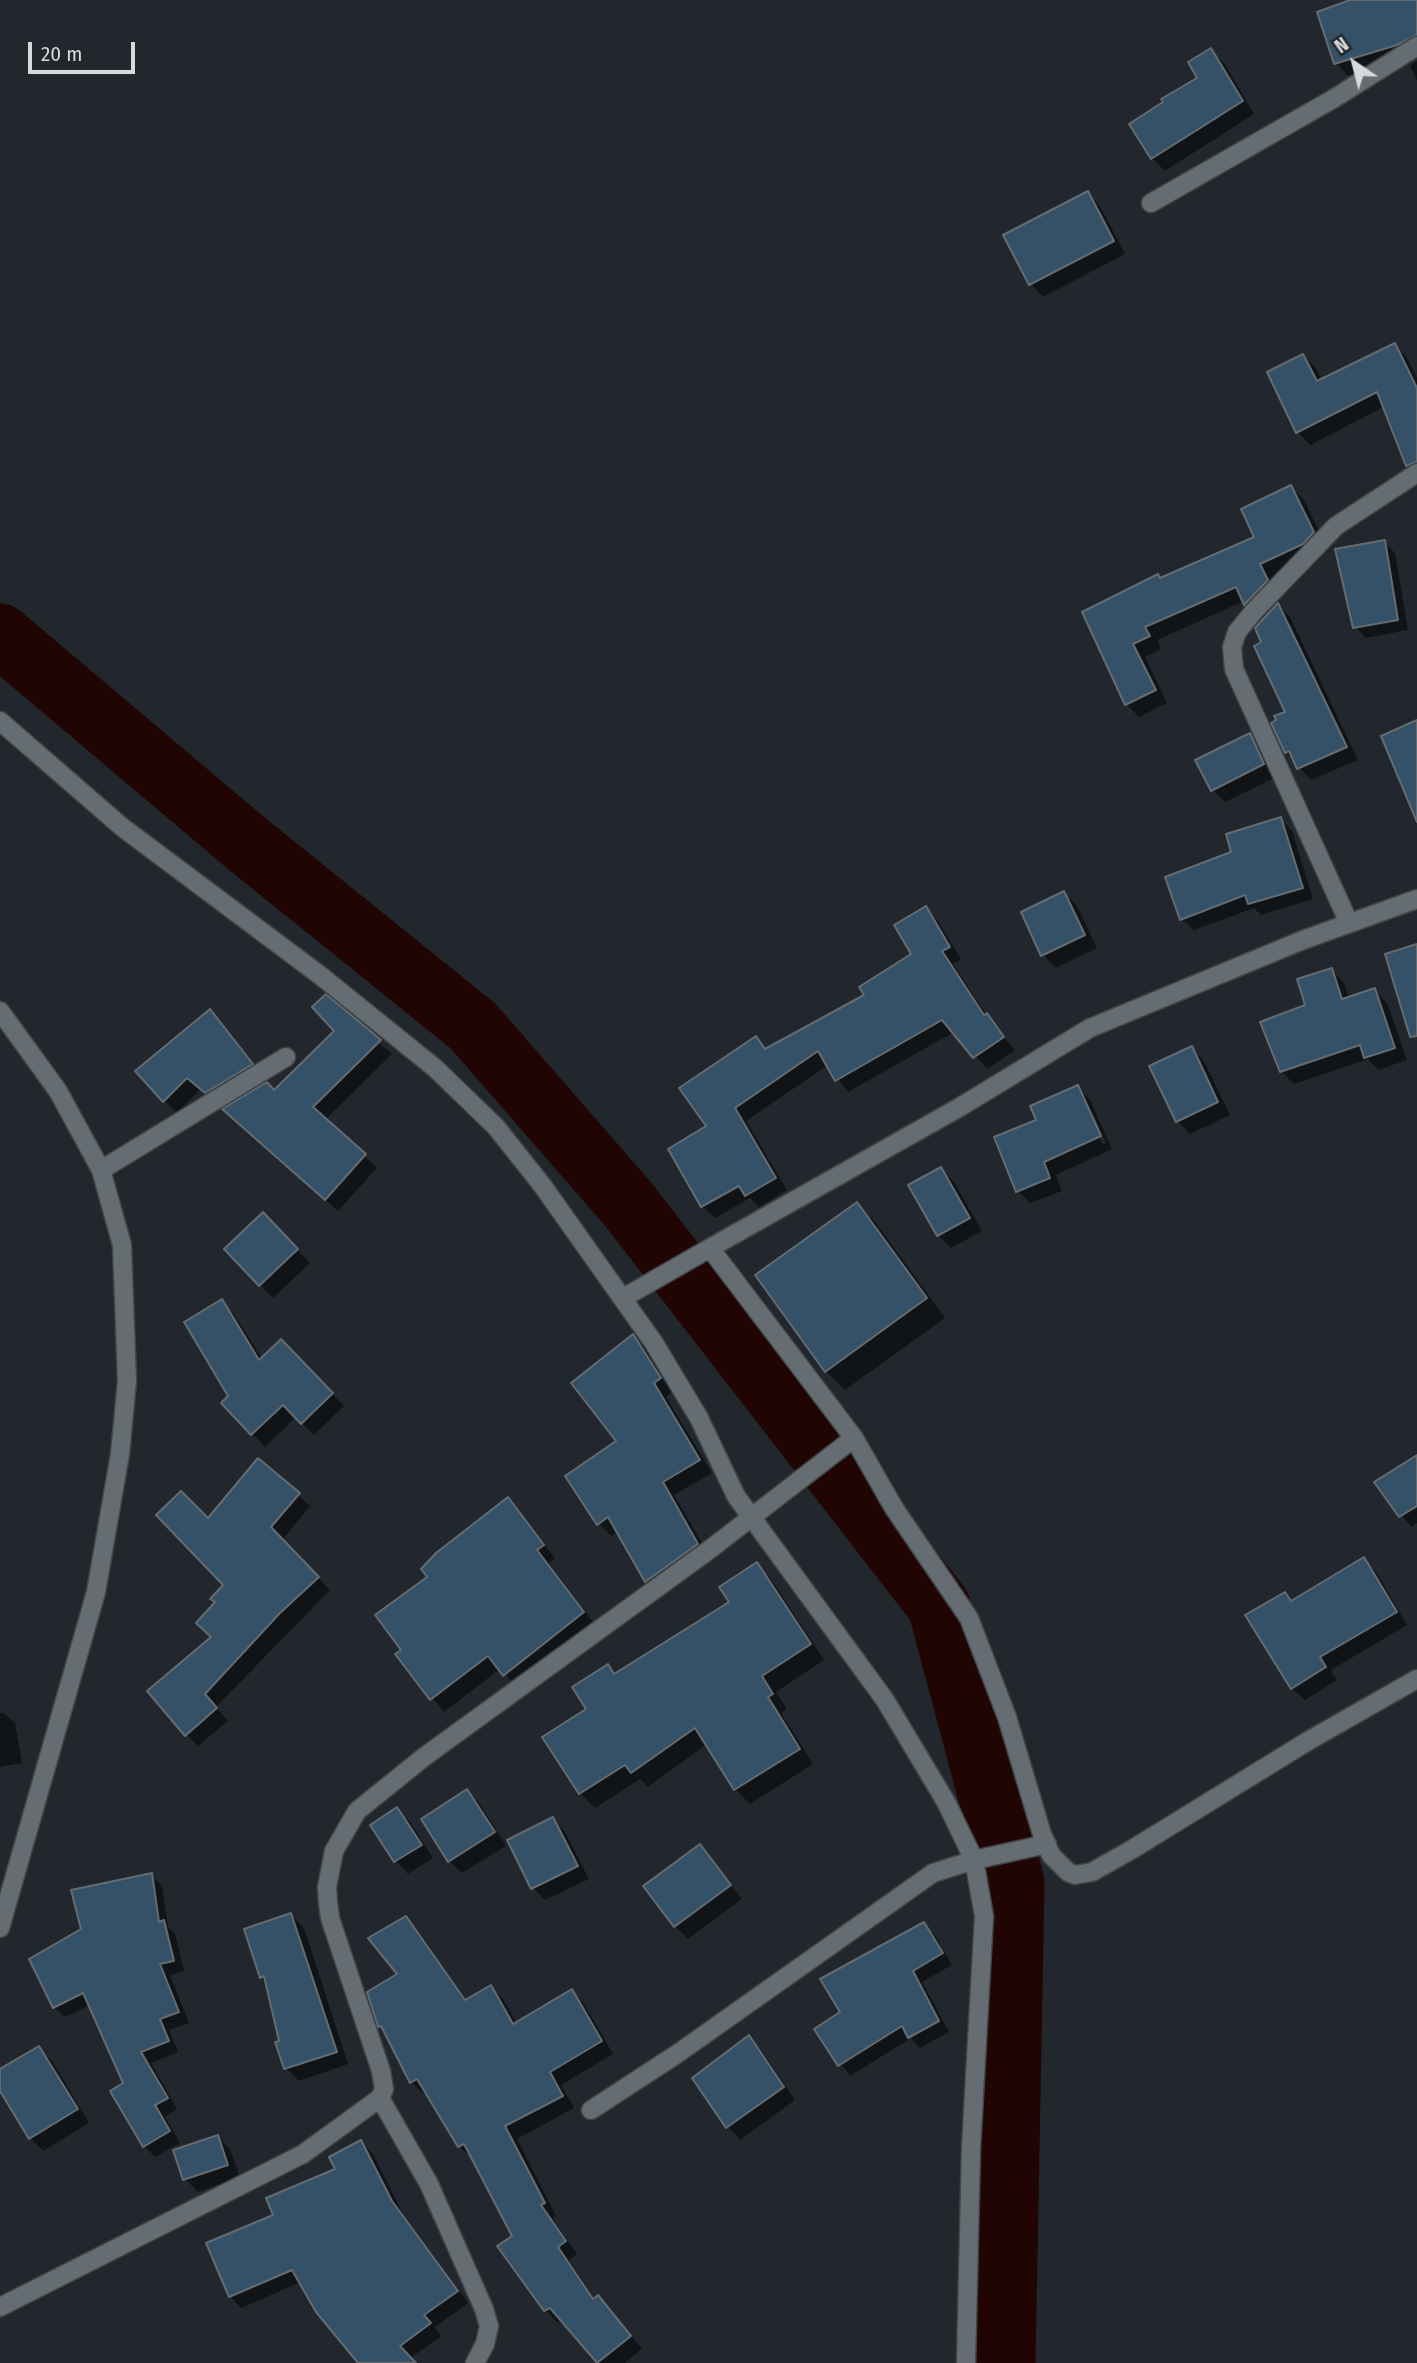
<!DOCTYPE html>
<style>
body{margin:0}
#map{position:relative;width:1417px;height:2363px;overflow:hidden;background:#21272c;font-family:"Fira Sans Condensed",sans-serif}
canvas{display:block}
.north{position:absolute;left:1319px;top:28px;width:70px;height:70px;-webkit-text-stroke:5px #21272c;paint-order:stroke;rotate:325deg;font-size:19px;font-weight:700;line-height:28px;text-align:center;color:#d6dadd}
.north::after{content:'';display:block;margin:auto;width:24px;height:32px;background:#d6dadd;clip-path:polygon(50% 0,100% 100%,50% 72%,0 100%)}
.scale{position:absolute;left:28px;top:42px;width:107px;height:32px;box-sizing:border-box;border:4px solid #d6dadd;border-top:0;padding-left:9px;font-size:21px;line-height:24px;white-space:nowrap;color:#d6dadd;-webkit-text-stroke:5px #21272c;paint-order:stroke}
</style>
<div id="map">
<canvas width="1417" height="2363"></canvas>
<div class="north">N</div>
<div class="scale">20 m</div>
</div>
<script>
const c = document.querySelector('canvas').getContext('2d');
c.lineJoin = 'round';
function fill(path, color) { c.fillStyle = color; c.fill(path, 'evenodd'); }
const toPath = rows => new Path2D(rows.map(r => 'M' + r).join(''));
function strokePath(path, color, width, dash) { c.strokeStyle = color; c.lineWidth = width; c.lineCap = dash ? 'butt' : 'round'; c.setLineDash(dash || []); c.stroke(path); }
const shadow = toPath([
 [1355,0,1417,0,1417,53,1348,76,1336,63],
 [1211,50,1224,63,1254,114,1165,171,1152,158,1199,78],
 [1417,61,1417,81,1410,66],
 [1088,193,1100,206,1125,254,1043,297,1031,284],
 [1395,345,1407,358,1417,378,1417,474,1407,464,1384,407,1310,445,1298,432,1303,356,1316,368,1322,381],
 [1291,487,1304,500,1326,546,1316,556,1272,577,1279,594,1258,616,1244,601,1157,640,1161,649,1145,657,1167,703,1139,717,1126,704,1084,613,1256,537],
 [1384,542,1395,553,1408,630,1366,638,1355,627],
 [1278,605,1290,617,1358,760,1311,780,1286,752,1287,713,1264,643],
 [1250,735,1263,748,1276,777,1225,802,1212,790],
 [1281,819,1292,831,1313,899,1261,915,1254,908,1194,930,1182,919,1233,853],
 [1064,893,1077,906,1097,948,1056,968,1043,955],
 [926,908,938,921,961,959,953,964,986,1014,1015,1050,987,1069,954,1032,848,1092,828,1065,746,1121,787,1190,759,1207,750,1198,715,1218,702,1206,709,1127,756,1038,767,1050,867,995,914,955],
 [1332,970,1344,983,1349,998,1374,990,1387,1003,1407,1060,1378,1070,1368,1059,1294,1084,1281,1071,1307,1006],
 [326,997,392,1054,325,1120,377,1168,338,1211,237,1122,275,1092,336,1031],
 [210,1011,264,1077,218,1105,200,1089,177,1113,137,1071],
 [1192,1048,1204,1061,1230,1115,1190,1134,1177,1121],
 [1077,1087,1090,1100,1112,1149,1056,1175,1062,1191,1030,1203,1018,1191,1039,1121],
 [1082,1100,1086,1100,1106,1143,1103,1145],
 [941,1169,954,1182,982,1231,951,1248,938,1235,910,1186],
 [857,1204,876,1223,945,1318,845,1390,826,1371,758,1276],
 [276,1227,310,1263,273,1298,226,1249],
 [221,1301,234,1314,262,1359,281,1341,344,1406,314,1435,296,1417,265,1447,223,1403,230,1396],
 [633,1336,646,1349,673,1391,666,1397,712,1473,674,1495,710,1557,659,1594,646,1581,618,1532,611,1536,599,1523,619,1441],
 [1417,1458,1417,1523,1411,1527,1377,1482],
 [298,1495,310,1506,282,1540,330,1590,216,1707,228,1721,198,1746,186,1734,213,1637,217,1603,225,1585,208,1520],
 [508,1500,555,1558,549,1563,595,1625,517,1687,500,1669,444,1712,398,1654,403,1650,429,1577],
 [1364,1559,1376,1572,1407,1625,1331,1670,1337,1680,1305,1700,1292,1688,1285,1594,1293,1601],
 [756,1564,771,1579,824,1660,776,1692,787,1709,781,1713,813,1764,750,1804,735,1789,707,1744,648,1787,640,1779,595,1808,580,1793,588,1710,607,1666,616,1675,732,1602],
 [0,1713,4,1713,15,1723,22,1763,0,1767],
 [467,1791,480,1804,506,1846,462,1873,449,1861],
 [397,1810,410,1822,433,1858,408,1874,396,1861,372,1826],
 [552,1819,565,1832,589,1879,545,1900,533,1888],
 [700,1846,742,1899,688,1939,675,1926],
 [151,1875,162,1886,168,1927,175,1933,184,1971,170,1975,189,2023,169,2030,178,2052,151,2063,177,2109,165,2117,180,2143,155,2157,144,2146,125,2084,90,2005,65,2017,54,2007,83,1930],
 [291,1915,304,1928,348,2064,299,2081,286,2068,278,2043,281,2042,268,1983,261,1977],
 [406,1918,418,1931,467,2001,491,1987,503,1999,517,2024,572,1991,584,2004,613,2054,561,2085,574,2108,517,2139,556,2216,552,2218,577,2254,569,2260,595,2300,598,2297,610,2310,642,2349,625,2363,597,2363,562,2320,558,2323,546,2310,500,2247,514,2236,472,2158,459,2146,427,2092,424,2094,411,2082,380,2026,399,1975],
 [924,1924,935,1935,952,1965,922,1982,949,2032,920,2048,911,2038,850,2076,816,2029,842,2012],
 [749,2038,761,2050,795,2100,740,2140,728,2127,695,2078],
 [39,2048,52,2061,89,2123,43,2151,30,2138,0,2088,0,2071],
 [218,2137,230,2149,240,2177,198,2192,185,2179,175,2151],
 [361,2142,373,2154,403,2214,468,2303,435,2327,441,2336,409,2359,414,2363,360,2363,301,2282,241,2308,230,2296,275,2216,337,2169]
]);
const river = toPath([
 [0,635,246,843,473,1026,628,1204,939,1606,1013,1883,1004,2363]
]);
const building = toPath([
 [1350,0,1417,0,1417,35,1397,45,1334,64,1317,12,1350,0],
 [1211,48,1243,101,1151,159,1129,124,1163,102,1161,99,1197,78,1188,62,1211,48],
 [1088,191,1114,241,1029,285,1003,235,1088,191],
 [1395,343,1417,388,1417,462,1406,466,1377,392,1296,433,1267,372,1303,354,1317,381,1395,343],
 [1291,485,1314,532,1303,544,1260,564,1268,580,1244,605,1236,587,1145,627,1150,636,1133,644,1156,690,1125,705,1082,612,1158,574,1160,578,1254,537,1241,509,1291,485],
 [1385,540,1398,620,1353,628,1335,549,1385,540],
 [1278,603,1347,747,1297,769,1289,751,1285,753,1271,723,1276,720,1274,716,1285,712,1254,646,1261,642,1255,628,1278,603],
 [1417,720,1417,822,1381,736,1417,720],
 [1250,733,1264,764,1211,791,1195,760,1250,733],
 [1281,817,1303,888,1248,904,1245,895,1180,920,1165,877,1231,852,1226,834,1281,817],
 [1064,891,1085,935,1041,956,1021,912,1064,891],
 [926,906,950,947,942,951,984,1015,987,1013,1004,1037,973,1058,942,1020,835,1081,818,1051,735,1108,776,1178,745,1196,739,1186,701,1207,668,1149,706,1126,679,1088,756,1036,765,1049,864,995,859,987,911,954,894,925,926,906],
 [1417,944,1417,1036,1410,1037,1385,954,1417,944],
 [1332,968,1342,999,1375,988,1395,1048,1364,1058,1360,1045,1280,1072,1260,1022,1305,1005,1297,979,1332,968],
 [326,994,381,1040,313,1107,366,1154,325,1200,222,1109,267,1082,274,1090,334,1031,312,1007,326,994],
 [210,1009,253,1064,205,1093,187,1078,163,1102,135,1071,210,1009],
 [1192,1046,1218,1102,1176,1122,1149,1066,1192,1046],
 [1078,1085,1101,1136,1044,1162,1050,1178,1016,1192,994,1137,1036,1120,1030,1106,1078,1085],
 [941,1167,970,1218,937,1236,908,1185,941,1167],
 [857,1202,927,1298,825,1372,755,1275,857,1202],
 [263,1212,298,1249,259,1286,224,1249,263,1212],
 [222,1299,259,1360,281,1339,333,1393,301,1424,283,1405,251,1435,221,1403,228,1396,184,1322,222,1299],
 [633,1334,661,1378,654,1383,700,1460,663,1482,698,1544,645,1582,608,1517,597,1525,565,1476,616,1441,571,1383,633,1334],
 [1417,1455,1417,1506,1399,1517,1374,1482,1417,1455],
 [258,1458,300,1493,271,1527,319,1577,280,1613,205,1694,217,1708,185,1736,147,1691,211,1637,196,1623,215,1602,210,1599,223,1585,156,1515,181,1491,208,1518,258,1458],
 [508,1497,544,1545,537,1550,584,1612,503,1676,488,1656,430,1700,395,1654,401,1650,375,1615,427,1577,421,1569,436,1553,508,1497],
 [1364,1557,1397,1612,1320,1657,1326,1667,1291,1689,1245,1615,1285,1592,1291,1601,1364,1557],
 [757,1562,811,1644,762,1676,773,1694,768,1697,800,1749,734,1790,695,1728,631,1773,625,1765,579,1794,542,1737,586,1709,572,1687,608,1664,614,1674,729,1602,719,1587,757,1562],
 [467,1789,495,1832,448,1862,421,1819,467,1789],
 [397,1807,422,1845,394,1862,370,1825,397,1807],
 [553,1817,578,1866,531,1889,507,1840,553,1817],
 [700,1844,731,1885,674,1927,643,1886,700,1844],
 [152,1873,159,1922,164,1920,174,1961,160,1964,179,2012,160,2019,169,2041,141,2052,168,2098,155,2105,170,2131,143,2147,110,2091,123,2083,83,1993,53,2008,29,1959,81,1929,71,1890,152,1873],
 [291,1913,337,2052,284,2069,275,2042,279,2041,264,1976,260,1978,244,1929,291,1913],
 [406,1916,465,2000,491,1985,513,2024,572,1989,602,2041,550,2072,563,2096,505,2126,545,2203,541,2205,566,2241,558,2247,593,2299,598,2295,631,2336,597,2363,550,2308,544,2311,497,2246,512,2236,464,2144,458,2147,417,2079,410,2083,381,2026,378,2027,367,1992,397,1974,368,1938,406,1916],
 [924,1922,943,1953,913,1971,939,2021,908,2038,902,2026,838,2066,814,2029,840,2012,820,1979,924,1922],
 [749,2035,784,2087,726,2128,692,2078,749,2035],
 [39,2046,78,2109,29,2139,0,2091,0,2069,39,2046],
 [218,2135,228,2165,183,2180,173,2150,218,2135],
 [361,2140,392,2201,458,2291,424,2315,431,2323,400,2346,416,2363,358,2363,316,2312,292,2270,229,2297,206,2243,273,2215,266,2198,335,2169,329,2157,361,2140]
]);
const minor = toPath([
 [1151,203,1333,99,1417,46],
 [0,721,122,827,321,976,435,1068,496,1127,542,1185,654,1343,699,1418,736,1496,885,1700,946,1802,974,1860,1047,1844],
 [1417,899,1303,940,1090,1028,960,1107,710,1248,854,1438,894,1508,969,1618,1007,1717,1042,1834,1051,1855,1068,1872,1075,1875,1092,1872,1131,1850,1308,1741,1417,1679],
 [1349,923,1234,669,1232,647,1237,632,1254,611,1336,526,1417,473],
 [0,1011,58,1091,101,1170,122,1245,127,1381,120,1454,96,1592,0,1928],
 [101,1170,286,1057],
 [623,1298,710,1248],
 [380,2098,429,2184,484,2309,489,2326,485,2344,475,2363],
 [591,2110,677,2054,933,1873,974,1860,984,1916,971,2148,966,2363],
 [0,2307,303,2154,380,2098,384,2089,381,2071,330,1918,328,1903,327,1887,334,1851,357,1811,424,1757,709,1550,854,1438]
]);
fill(shadow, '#0007');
strokePath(river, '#200502', 63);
fill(building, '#345167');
strokePath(building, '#646c71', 2);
strokePath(minor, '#3f4548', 21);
strokePath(minor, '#656d72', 18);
</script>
